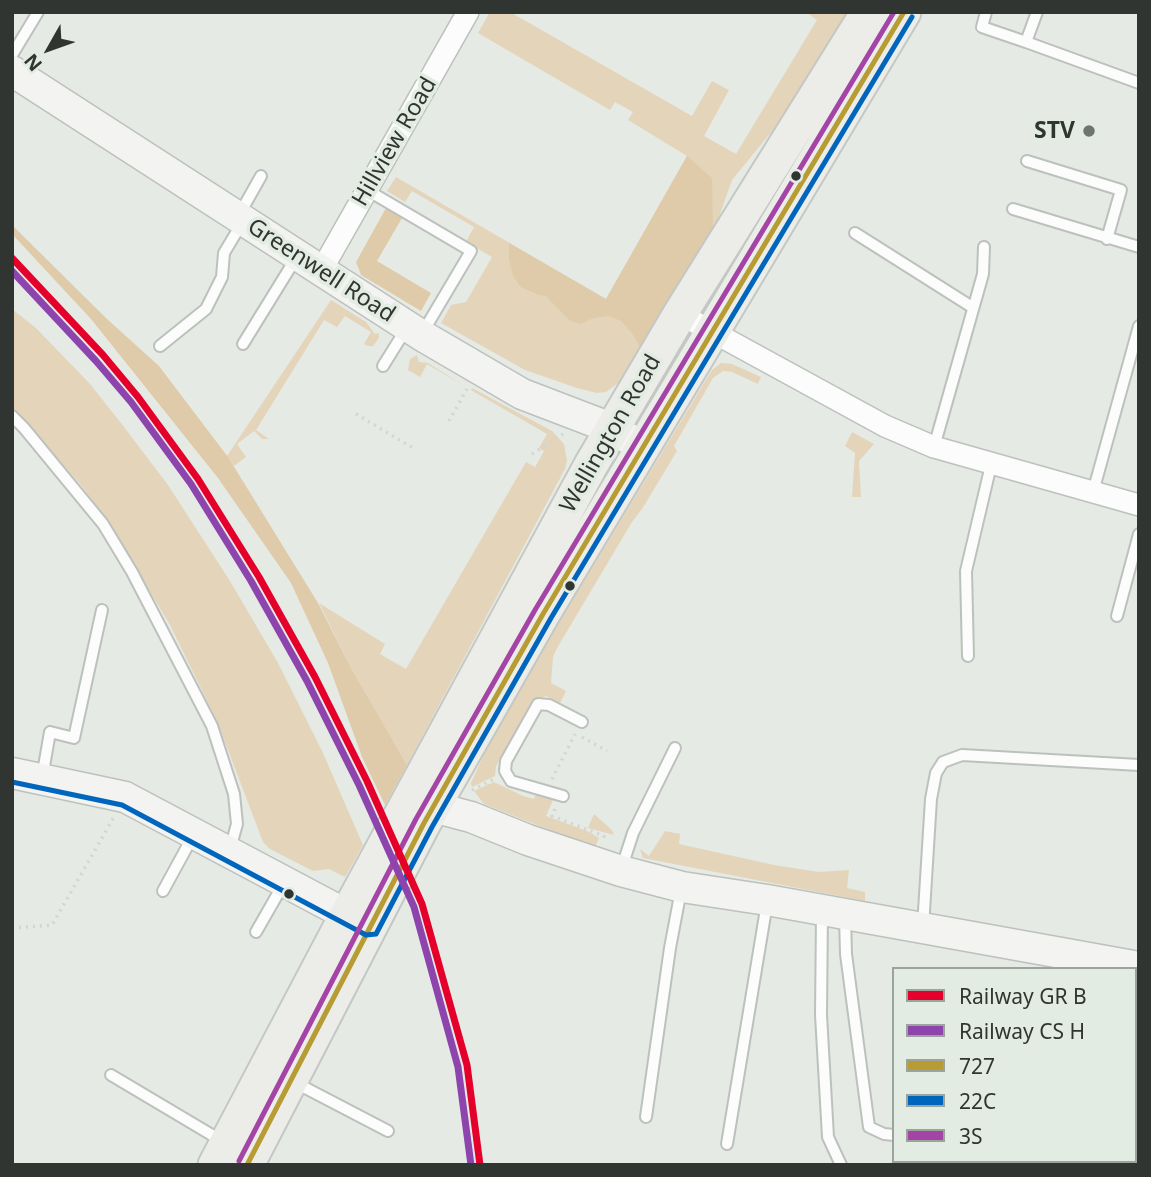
<!DOCTYPE html>
<style>
body{margin:0}
#map{position:relative;width:1151px;height:1177px;overflow:hidden;background:#e5eae5;font-family:"Noto Sans",sans-serif}
canvas{display:block}
.frame{position:absolute;inset:0;border:14px solid #313531;pointer-events:none}
.legend{position:absolute;left:892px;top:967px;width:245px;height:196px;box-sizing:border-box;background:#e3ece3;border:2px solid #9ca39c;margin:0;padding:9px 12px;list-style:none;font-size:21px;color:#313531}
.legend li{display:flex;align-items:center;gap:14px;height:35px}
.legend b{width:35px;border:2px solid #9ca39c}
.north{position:absolute;left:14px;top:14px;width:70px;height:70px;-webkit-text-stroke:5px #e3ece3;paint-order:stroke;rotate:230deg;font-size:19px;font-weight:700;line-height:28px;text-align:center;color:#313531}
.north::after{content:'';display:block;margin:auto;width:24px;height:32px;background:#313531;clip-path:polygon(50% 0,100% 100%,50% 72%,0 100%)}
</style>
<div id="map">
<canvas width="1151" height="1177"></canvas>
<div class="frame"></div>
<ul class="legend">
<li><b style="height:9px;background:#e4002b"></b>Railway GR B</li>
<li><b style="height:9px;background:#8e44ad"></b>Railway CS H</li>
<li><b style="height:9px;background:#b79c34"></b>727</li>
<li><b style="height:9px;background:#0065bd"></b>22C</li>
<li><b style="height:9px;background:#a444a6"></b>3S</li>
</ul>
<div class="north">N</div>
</div>
<script>
const c = document.querySelector('canvas').getContext('2d');
c.lineJoin = 'round';
function fill(path, color) { c.fillStyle = color; c.fill(path, 'evenodd'); }
const toPath = rows => new Path2D(rows.map(r => 'M' + r).join(''));
function strokePath(path, color, width, dash) { c.strokeStyle = color; c.lineWidth = width; c.lineCap = dash ? 'butt' : 'round'; c.setLineDash(dash || []); c.stroke(path); }
function drawText(font, color, halo, rows, align = 'center') {
  c.font = font + ' "Noto Sans",sans-serif'; c.lineWidth = 7; c.setLineDash([]); c.textBaseline = 'middle'; c.strokeStyle = halo; c.fillStyle = color; for (const [text, x, y, turn = 0] of rows) {
    c.save(); c.translate(x, y); c.rotate((+turn || 0) * Math.PI / 180); c.textAlign = isNaN(turn) ? turn : align; if (halo) c.strokeText(text, 0, 0); c.fillText(text, 0, 0); c.restore();
  }
}
const green = toPath([
 [490,12,510,12,692,116,712,81,729,90,704,136,736,154,817,20,809,14,810,12,848,12,787,113,732,180,713,234,622,380,606,392,597,393,577,388,525,370,441,323,451,305,466,302,492,257,466,242,474,227,412,191,405,202,387,191,396,177,606,299,687,156,628,120,633,112,615,102,610,110,478,33],
 [331,300,366,322,375,334,379,333,379,338,373,346,368,346,364,344,371,332,345,316,337,327,324,320,256,430,269,439,262,439,254,431,237,444,246,457,234,466,227,456],
 [12,309,36,328,90,384,121,423,168,485,230,581,278,663,323,753,363,845,345,877,329,869,313,871,270,849,263,842,217,721,170,625,111,526,81,485,12,407],
 [417,355,419,362,428,363,466,387,427,364,420,377,408,370,410,359],
 [721,363,732,364,761,377,758,384,732,372,723,371,713,378,674,446,677,451,642,509,632,522,557,648,553,657,551,683,566,691,560,703,546,696,533,700,496,766,495,776,472,787,471,783,488,746,529,672,712,370],
 [472,388,552,431,564,444,567,461,565,469,407,765,350,666,319,603,385,644,380,654,406,669,526,462,535,467,544,451,539,448,547,434,471,390],
 [852,432,874,444,859,461,861,497,852,497,855,453,845,446],
 [494,782,523,796,534,799,536,794,553,800,546,816,587,831,599,838,596,845,590,846,484,804,474,791],
 [594,814,612,830,614,835,588,828],
 [665,831,680,834,679,844,774,865,819,872,849,870,847,888,865,892,865,901,643,858,640,849,649,856],
 [1139,1004,1139,1165,1133,1165,1133,1161,1135,1161]
]);
const forest = toPath([
 [687,156,712,178,713,234,641,349,632,333,621,321,609,316,593,318,581,324,570,321,546,296,539,295,521,287,513,276,509,259,509,243,606,299],
 [386,208,402,218,377,261,431,293,421,311,361,275,356,262],
 [12,225,107,319,159,366,228,457,318,603,350,666,407,765,385,805,362,757,328,663,291,583,218,478,91,319,12,234]
]);
const path = toPath([
 [356,414,413,448],
 [449,421,467,389],
 [532,454,563,434],
 [582,737,607,751],
 [552,779,575,734],
 [472,790,494,779],
 [555,809,552,816,604,836,603,839],
 [12,928,52,925,114,817]
]);
const lane = toPath([
 [986,12,982,27,1026,42,1037,12],
 [1026,42,1139,83],
 [12,55,38,12],
 [1027,161,1121,190,1107,239],
 [367,190,471,251,423,332],
 [1013,209,1139,247],
 [239,215,261,176],
 [855,233,972,307],
 [243,344,296,258],
 [160,346,206,309,222,277,224,253,242,223],
 [383,366,406,329],
 [12,416,24,428,103,524,132,572,212,726,234,794,237,824,230,849],
 [934,447,983,274,984,247],
 [1093,492,1139,326],
 [1117,616,1139,534],
 [968,656,966,571,991,465],
 [42,778,50,732,74,738,102,610],
 [563,796,511,781,505,771,506,761,538,704,549,705,582,722],
 [621,870,633,833,675,748],
 [163,891,193,836],
 [822,913,821,1015,828,1137,841,1165],
 [845,916,846,954,869,1127,884,1134,894,1135],
 [923,927,931,799,936,773,943,762,962,755,1139,765],
 [256,932,284,883],
 [111,1075,222,1141],
 [294,1082,388,1131],
 [646,1117,670,948,681,890],
 [727,1144,767,903]
]);
const street = toPath([
 [321,271,468,12],
 [680,314,885,426,934,447,1139,505],
 [1013,1165,1013,1161]
]);
const secondary = toPath([
 [12,71,421,335,522,394,603,425,643,446],
 [12,773,125,797,366,925],
 [414,794,433,807,471,817,528,840,621,871,682,887,767,900,1139,967]
]);
const primary = toPath([
 [215,1165,353,903,591,465,680,314,868,12],
 [247,1165,424,823,543,614,904,12]
]);
const bus1 = toPath([
 [247,1165,424,823,543,614,904,12]
]);
const bus2 = toPath([
 [12,782,122,805,366,935,376,934,432,827,551,618,912,17]
]);
const bus3 = toPath([
 [239,1161,416,819,535,610,894,12]
]);
const rail1 = toPath([
 [12,258,103,355,138,397,198,479,259,577,315,677,367,781,422,904,467,1065,480,1165]
]);
const rail2 = toPath([
 [12,271,96,361,131,402,191,484,251,581,307,681,359,785,414,907,458,1067,471,1165]
]);
const markers = [
 [1089,131,7,"#707470"],
 [796,176,6,"#313531"],
 [570,586,6,"#313531"],
 [289,894,6,"#313531"]
];
const poiNames = [
 ["STV",1075,131]
];
const streetNames = [
 ["Hillview Road",395,142,-60],
 ["Greenwell Road",321,271,33],
 ["Wellington Road",611,434,-60]
];
fill(green, '#e4d4ba');
fill(forest, '#dfcba9');
strokePath(lane, '#bdc1bd', 14);
strokePath(street, '#bdc1bd', 24);
strokePath(secondary, '#bdc1bd', 33);
strokePath(primary, '#c4c8c4', 37);
strokePath(path, '#d3d5d3', 3.5, [2, 5]);
strokePath(lane, '#fbfcfb', 10);
strokePath(street, '#fbfcfb', 21);
strokePath(secondary, '#f3f4f1', 30);
strokePath(primary, '#ecede8', 33);
strokePath(bus1, '#b79c34', 5);
strokePath(bus2, '#0065bd', 5);
strokePath(bus3, '#a444a6', 5);
strokePath(rail1, '#e4002b', 7);
strokePath(rail2, '#8e44ad', 7);
for (const [x, y, r, color] of markers) { const dot = new Path2D(); dot.arc(x, y, r, 0, 2 * Math.PI); c.fillStyle = color; c.fill(dot); strokePath(dot, '#e3ece3', 2.5); }
drawText('bold 23px', '#313531', '#e3ece3', poiNames, 'right');
drawText('23px', '#313531', '#e3ece3', streetNames);
</script>
